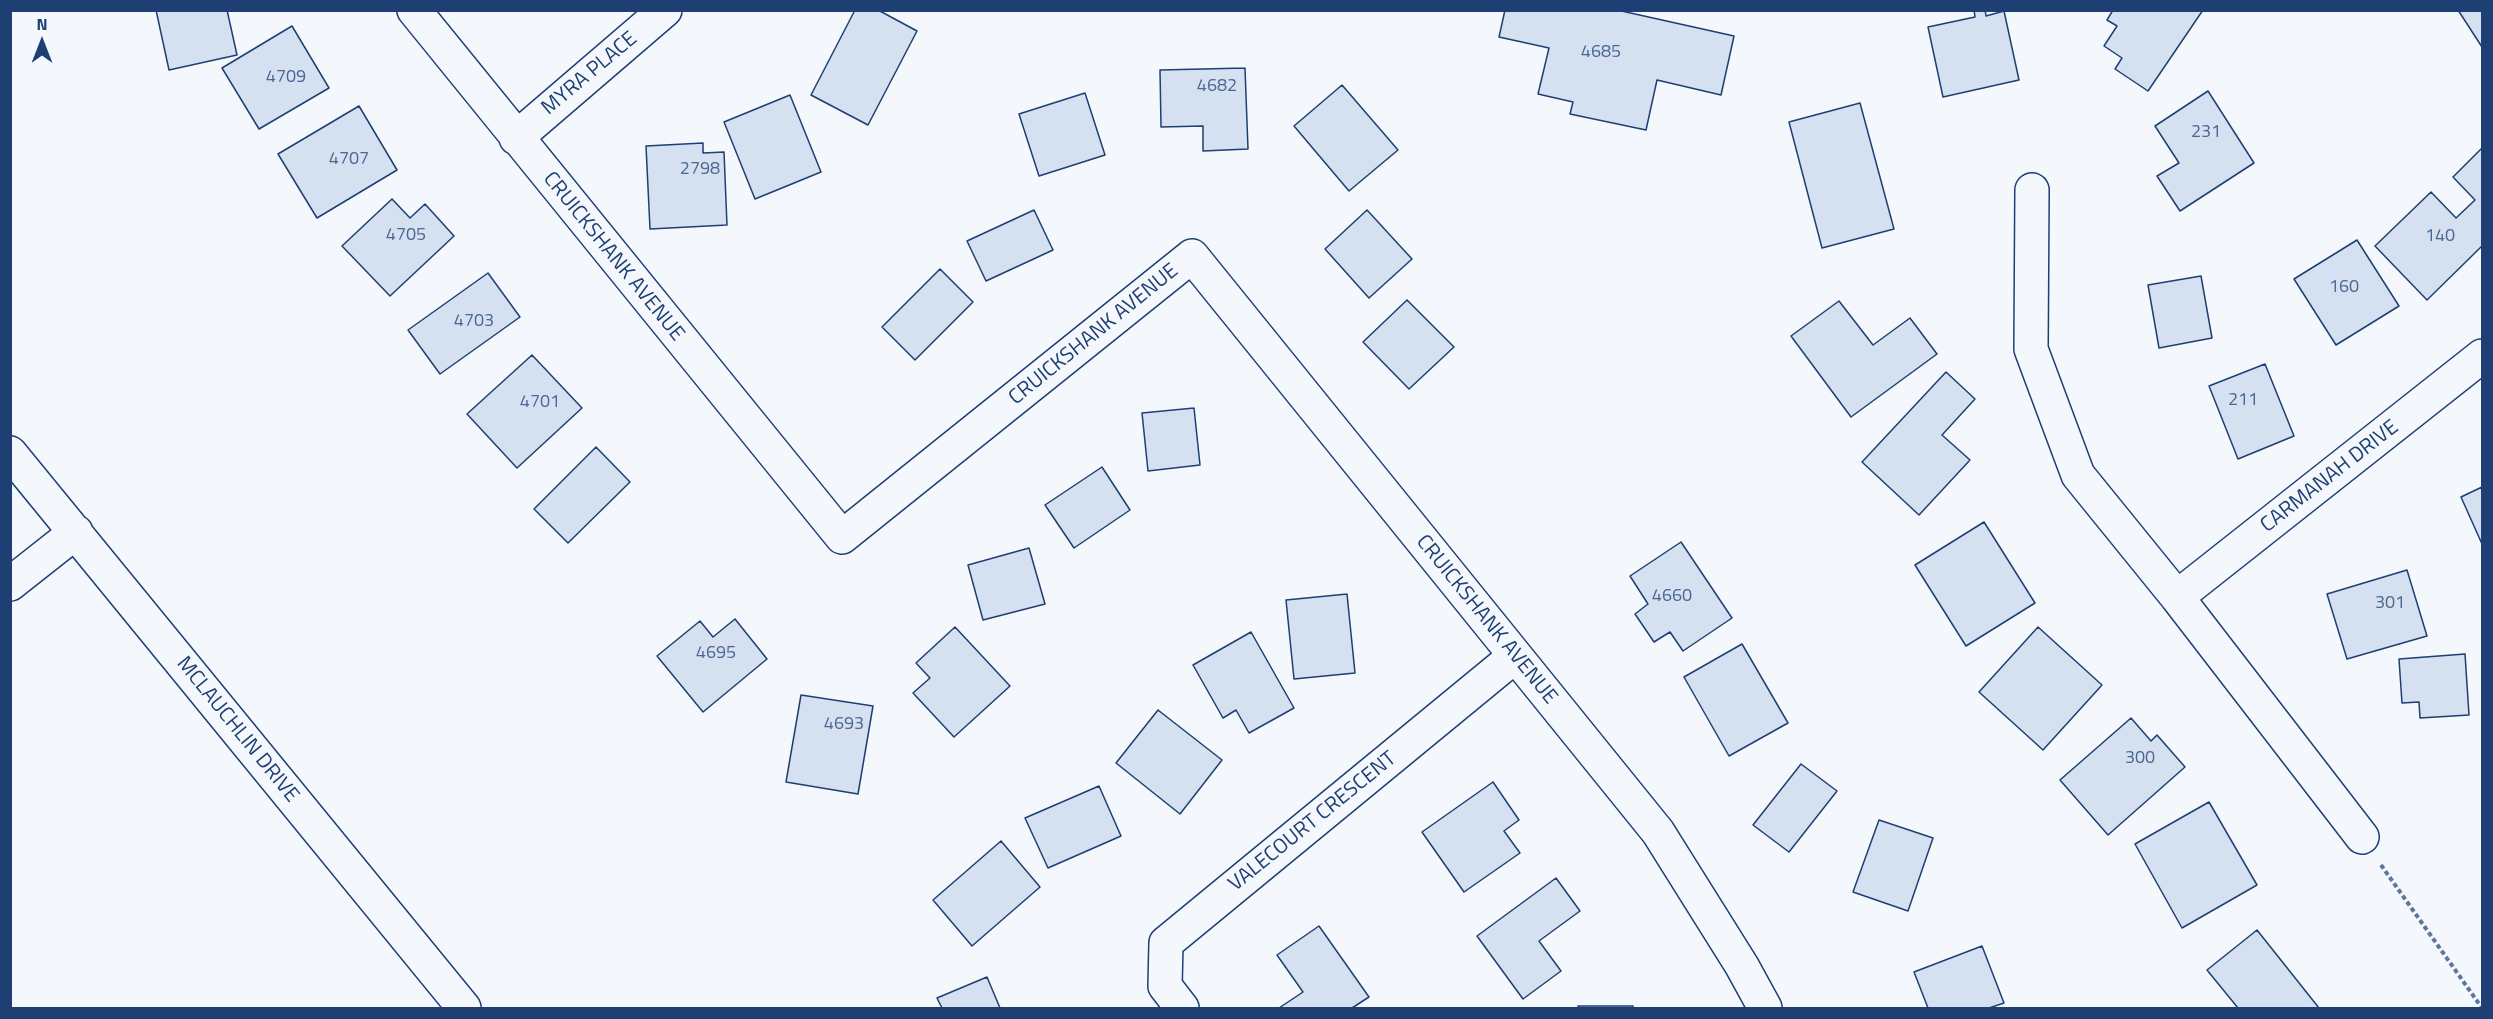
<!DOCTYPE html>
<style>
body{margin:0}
#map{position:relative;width:2493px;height:1019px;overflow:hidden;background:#f4f7fb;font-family:"Titillium Web",sans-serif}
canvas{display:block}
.frame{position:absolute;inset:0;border:12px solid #1d3f73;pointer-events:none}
.north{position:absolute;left:12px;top:12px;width:60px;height:60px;-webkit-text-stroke:4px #f4f7fb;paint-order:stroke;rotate:0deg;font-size:16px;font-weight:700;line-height:24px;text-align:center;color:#1d3f73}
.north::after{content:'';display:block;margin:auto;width:21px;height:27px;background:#1d3f73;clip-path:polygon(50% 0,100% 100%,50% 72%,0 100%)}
</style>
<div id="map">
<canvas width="2493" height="1019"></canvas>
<div class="frame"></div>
<div class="north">N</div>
</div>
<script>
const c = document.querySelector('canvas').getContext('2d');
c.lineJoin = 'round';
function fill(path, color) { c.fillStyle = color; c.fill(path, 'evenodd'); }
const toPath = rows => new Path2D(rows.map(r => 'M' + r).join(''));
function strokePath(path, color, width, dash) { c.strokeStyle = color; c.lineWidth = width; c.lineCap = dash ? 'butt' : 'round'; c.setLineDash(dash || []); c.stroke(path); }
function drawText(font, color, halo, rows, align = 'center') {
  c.font = font + ' "Titillium Web",sans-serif'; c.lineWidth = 4.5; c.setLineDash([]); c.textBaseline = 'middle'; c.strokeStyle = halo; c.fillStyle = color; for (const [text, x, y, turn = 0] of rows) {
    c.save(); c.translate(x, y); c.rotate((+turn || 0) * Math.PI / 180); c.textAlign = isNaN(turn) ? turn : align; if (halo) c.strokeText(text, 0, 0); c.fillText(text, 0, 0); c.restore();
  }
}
const building = toPath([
 [156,10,227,10,237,55,169,70,156,10],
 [855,10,878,10,917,31,868,125,811,95,855,10],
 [1505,10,1617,10,1734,36,1721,95,1657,80,1646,130,1570,114,1573,102,1538,94,1549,48,1499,37,1505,10],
 [1974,10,1985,10,1986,16,2004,11,2019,80,1943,97,1928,27,1975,17,1974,10],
 [2113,10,2203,10,2148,91,2115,69,2122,58,2104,46,2117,26,2107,20,2113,10],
 [2458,10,2482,10,2482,47,2458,10],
 [292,26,329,88,259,129,222,68,292,26],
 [1245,68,1248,149,1203,151,1203,126,1161,127,1160,70,1245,68],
 [1342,85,1398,150,1349,191,1294,126,1342,85],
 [2208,91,2254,163,2180,211,2157,176,2179,163,2155,126,2208,91],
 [1085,93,1105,155,1039,176,1019,114,1085,93],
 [790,95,821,172,755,199,724,122,790,95],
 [1860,103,1894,229,1822,248,1789,122,1860,103],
 [359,106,397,170,317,218,278,154,359,106],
 [703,143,703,153,724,152,727,225,650,229,646,146,703,143],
 [2482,148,2482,246,2427,300,2375,246,2431,192,2456,218,2475,200,2453,177,2482,148],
 [392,199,410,218,425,204,454,236,390,296,342,246,392,199],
 [1034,210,1053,250,986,281,967,241,1034,210],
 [1367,210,1412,259,1369,298,1325,249,1367,210],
 [2357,240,2399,306,2336,345,2294,279,2357,240],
 [940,269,973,302,915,360,882,327,940,269],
 [488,273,520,317,440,374,408,330,488,273],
 [2201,276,2212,338,2159,348,2148,285,2201,276],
 [1407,300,1454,347,1409,389,1363,342,1407,300],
 [1839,301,1873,345,1910,318,1937,354,1851,417,1791,336,1839,301],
 [532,355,582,408,517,468,467,414,532,355],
 [2265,364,2294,436,2238,459,2209,386,2265,364],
 [1946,372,1975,399,1942,435,1970,460,1919,515,1862,462,1946,372],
 [1194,408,1200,465,1148,471,1142,413,1194,408],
 [596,447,630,482,568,543,534,509,596,447],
 [1102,467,1130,510,1074,548,1045,505,1102,467],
 [2482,487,2482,544,2461,497,2482,487],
 [1984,522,2035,603,1966,646,1915,565,1984,522],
 [1681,542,1732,618,1683,651,1670,632,1654,642,1635,614,1648,604,1630,576,1681,542],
 [1029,548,1045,604,983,620,968,565,1029,548],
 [2407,570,2427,636,2347,659,2327,594,2407,570],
 [1347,594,1355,673,1294,679,1286,600,1347,594],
 [735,619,767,659,703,712,657,656,700,621,713,637,735,619],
 [955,627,1010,686,954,737,913,693,930,678,916,663,955,627],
 [2038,627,2102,685,2043,750,1979,692,2038,627],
 [1251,632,1294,708,1249,733,1236,710,1223,718,1193,665,1251,632],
 [1742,644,1788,723,1729,756,1684,677,1742,644],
 [2465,654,2469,715,2420,718,2419,702,2402,703,2399,659,2465,654],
 [801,695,873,706,858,794,786,782,801,695],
 [1158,710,1222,760,1180,814,1116,763,1158,710],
 [2131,718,2151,741,2157,735,2185,767,2108,835,2060,780,2131,718],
 [1801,764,1837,791,1789,852,1753,825,1801,764],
 [1493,782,1519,820,1504,831,1520,853,1464,892,1422,832,1493,782],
 [1099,786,1121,836,1048,868,1025,818,1099,786],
 [2209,802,2257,885,2182,928,2135,844,2209,802],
 [1879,820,1933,838,1908,911,1853,892,1879,820],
 [1001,841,1040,887,972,946,933,900,1001,841],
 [1556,878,1580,911,1539,941,1561,971,1523,999,1477,936,1556,878],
 [1319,926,1369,997,1352,1008,1279,1008,1303,992,1277,955,1319,926],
 [2257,930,2319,1008,2238,1008,2207,970,2257,930],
 [1982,946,2004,1003,1989,1008,1928,1008,1914,972,1982,946],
 [987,977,1000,1008,942,1008,937,998,987,977],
 [1578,1006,1633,1006,1633,1008,1578,1008,1578,1006]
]);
const path = toPath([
 [2381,865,2482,1008]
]);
const street = toPath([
 [414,10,842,537,1192,256,1658,832,1742,966,1765,1008],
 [516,138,665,10],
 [2032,190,2031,349,2078,475,2177,597,2362,837],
 [10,453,464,1008],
 [10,584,76,532],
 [2177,597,2482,356],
 [1182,1008,1165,986,1166,943,1515,656]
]);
const numberNames = [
 ["4685",1601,53],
 ["4709",286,78],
 ["4682",1217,87],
 ["231",2206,133],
 ["4707",349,160],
 ["2798",700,170],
 ["4705",406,236],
 ["140",2440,237],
 ["160",2344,288],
 ["4703",474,322],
 ["211",2243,401],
 ["4701",540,403],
 ["4660",1672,597],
 ["301",2390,604],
 ["4695",716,654],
 ["4693",844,725],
 ["300",2140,759]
];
const streetNames = [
 ["MYRA PLACE",590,74,-40],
 ["CRUICKSHANK AVENUE",613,257,51],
 ["CRUICKSHANK AVENUE",1094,335,-39],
 ["CARMANAH DRIVE",2330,477,-38],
 ["CRUICKSHANK AVENUE",1486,620,51],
 ["MCLAUCHLIN DRIVE",237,730,51],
 ["VALECOURT CRESCENT",1313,822,-39]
];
fill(building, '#d5e0f0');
strokePath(building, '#1d3f73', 1.5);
strokePath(street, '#1d3f73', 36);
strokePath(path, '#5e769c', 4, [4.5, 3]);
strokePath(street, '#f4f7fb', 33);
drawText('18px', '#4b6792', null, numberNames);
drawText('21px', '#1d3f73', '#f4f7fb', streetNames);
</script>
